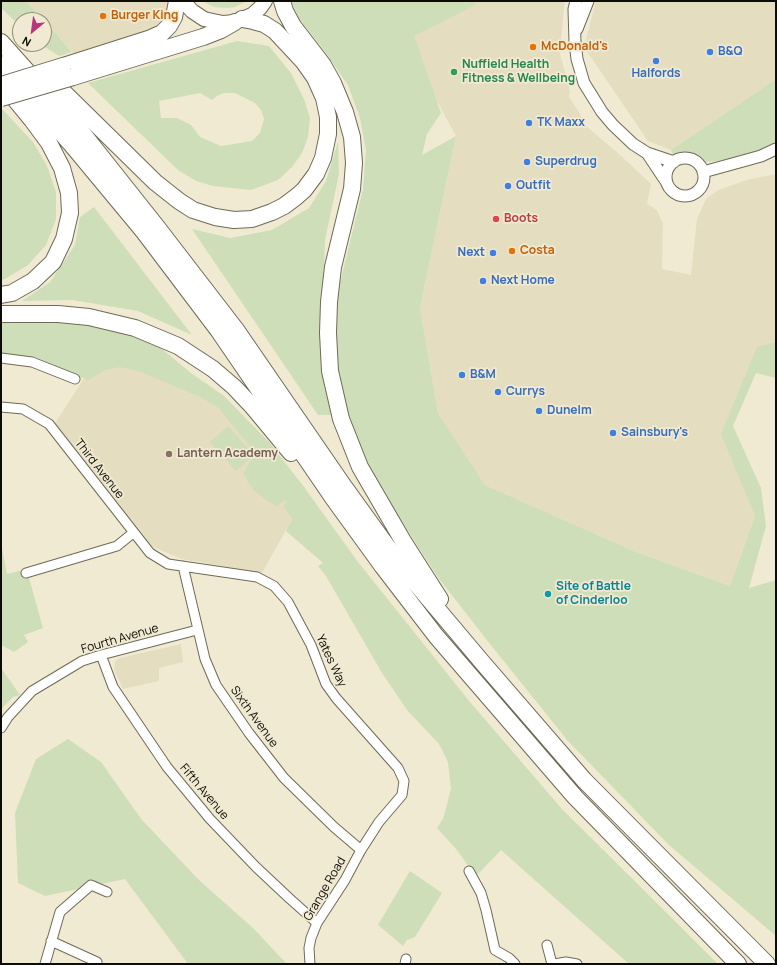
<!DOCTYPE html>
<style>
body{margin:0}
#map{position:relative;width:777px;height:965px;overflow:hidden;background:#f0ead3;font-family:Manrope,sans-serif}
canvas{display:block}
.frame{position:absolute;inset:0;border:2px solid #0d0b05;pointer-events:none}
.north{position:absolute;left:12px;top:12px;width:40px;height:40px;box-sizing:border-box;background:#f0ead3;border:1px solid #959181;border-radius:50%;rotate:209deg;font-size:11px;font-weight:700;line-height:16px;text-align:center;color:#0d0b05}
.north::after{content:'';display:block;margin:auto;width:14px;height:18px;background:#b9357c;clip-path:polygon(50% 0,100% 100%,50% 72%,0 100%)}
</style>
<div id="map">
<canvas width="777" height="965"></canvas>
<div class="frame"></div>
<div class="north">N</div>
</div>
<script>
const c = document.querySelector('canvas').getContext('2d');
c.lineJoin = 'round';
function fill(path, color) { c.fillStyle = color; c.fill(path, 'evenodd'); }
const toPath = rows => new Path2D(rows.map(r => 'M' + r).join(''));
function strokePath(path, color, width, dash) { c.strokeStyle = color; c.lineWidth = width; c.lineCap = dash ? 'butt' : 'round'; c.setLineDash(dash || []); c.stroke(path); }
function drawText(font, color, halo, rows, align = 'center') {
  c.font = font + ' Manrope,sans-serif'; c.lineWidth = 3.5; c.setLineDash([]); c.textBaseline = 'middle'; c.strokeStyle = halo; c.fillStyle = color; for (const [text, x, y, turn = 0] of rows) {
    c.save(); c.translate(x, y); c.rotate((+turn || 0) * Math.PI / 180); c.textAlign = isNaN(turn) ? turn : align; if (halo) c.strokeText(text, 0, 0); c.fillText(text, 0, 0); c.restore();
  }
}
const built = toPath([
 [25,1,168,1,167,7,165,17,157,25,146,32,77,57,40,15],
 [466,1,565,1,564,6,560,54,570,91,569,97,579,112,586,126,620,155,651,184,647,204,657,210,663,224,662,269,691,275,697,219,706,199,718,190,747,180,776,174,776,342,757,348,722,434,755,516,730,586,636,552,485,485,438,413,420,308,456,136,399,31],
 [596,1,776,1,776,79,671,150,648,141,584,47],
 [100,354,221,399,268,466,277,490,287,502,283,506,292,519,262,573,182,559,153,547,55,423],
 [181,644,183,662,159,668,159,681,123,689,114,670,115,661,120,658]
]);
const green = toPath([
 [1,1,25,1,40,15,72,52,59,56,45,47,42,44,44,44,44,20,20,20,20,26,1,8],
 [202,1,247,1,235,7,228,8,214,7],
 [291,1,477,1,475,5,414,36,441,113,427,134,422,155,456,136,420,308,438,413,485,485,636,552,730,586,755,516,721,434,757,347,776,342,776,378,756,373,733,426,761,488,766,526,749,588,776,580,776,936,669,845,568,741,490,644,437,576,385,495,361,452,347,419,337,375,335,333,338,291,363,189,366,150,360,118,348,85,323,49,299,18],
 [237,41,269,46,291,73,304,99,310,118,308,137,302,153,292,167,278,180,251,190,213,186,196,181,178,170,88,83],
 [200,93,212,100,217,96,224,93,235,93,255,103,261,110,264,119,260,133,252,141,221,146,200,137,191,125,177,118,161,118,159,101],
 [776,79,776,144,757,153,740,157,717,161,704,162,688,156,673,155,671,150],
 [1,108,33,142,47,166,56,192,56,219,46,245,28,265,5,279,1,280],
 [338,142,339,174,325,240,321,354,332,415,318,415,192,229,230,238,272,230,309,208,326,181],
 [94,207,192,335,138,311,72,300,22,301,50,282,75,245,80,217],
 [1,318,64,320,126,331,157,345,191,373,224,396,269,442,304,487,358,562,470,702,562,809,718,964,629,964,501,850,476,876,456,849,437,828,443,819,451,789,448,762,439,744,407,710,382,673,326,576,318,566,323,563,286,531,292,519,283,506,287,502,284,500,277,506,264,499,252,488,243,474,255,453,218,407,200,397,139,371,120,367,105,370,88,380,35,357,1,353],
 [228,426,254,455,236,471,210,442],
 [1,543,7,574,23,570,25,579,29,578,43,628,24,635,28,642,14,652,1,645],
 [1,668,20,695,13,697,1,709],
 [68,739,101,762,142,820,200,881,253,928,287,964,188,964,125,879,45,896,18,883,15,813,36,759],
 [410,871,442,893,415,937,407,940,403,946,378,925]
]);
const minor = toPath([
 [1,358,32,362,75,379],
 [1,407,23,409,49,424,150,553,168,564,257,577,274,586,288,602,311,645,326,684,336,698,398,768,404,781,402,795,379,822,361,850,345,880,317,923,311,938,309,948,310,964],
 [183,566,205,659,216,685,249,733,284,778,334,827,361,850],
 [26,573,117,546,133,533],
 [101,655,113,687,167,767,210,819,256,867,289,898,317,923],
 [1,728,8,717,32,691,82,661,101,655,197,630],
 [469,871,481,893,486,910,493,941,495,950,509,958,515,964],
 [51,941,97,962],
 [547,945,552,964],
 [45,964,60,912,91,885,107,892],
 [405,964,406,959],
 [554,964,566,962,577,964]
]);
const tertiary = toPath([
 [576,1,574,9,575,42,577,59,584,83,602,112,613,125,633,144,647,153,674,162],
 [577,29,588,1],
 [647,153,667,183],
 '666 177a19 19 0 1 1 38 0a19 19 0 1 1-38 0Z',
 [703,172,743,161,761,156,776,149]
]);
const primary = toPath([
 [183,1,192,11,204,19,213,21,223,23,235,22,252,15,260,8,265,1]
]);
const motorway = toPath([
 [282,1,285,11,293,26,323,65,333,83,345,112,352,137,354,163,352,189,333,267,329,302,328,333,330,371,341,419,360,467,403,541,440,599],
 [1,42,84,135,157,227,237,331,343,485,402,567,482,662,584,780,767,964],
 [1,64,71,144,144,232,218,330,333,498,383,567,436,636,575,797,738,964],
 [63,66,151,38,162,33,169,26,174,17,177,1],
 [45,74,155,182,179,201,193,210,215,217,234,220,252,219,272,212,284,206,296,197,304,190,316,174,323,158,328,134,328,117,324,98,315,78,303,61,275,31,264,24,253,21,242,19],
 [73,77,203,37,221,30,235,22],
 [1,295,12,293,33,281,53,262,64,239,70,213,69,193,62,168,49,143,32,120,4,86],
 [1,314,58,314,89,317,135,328,178,346,213,369,234,387,252,406,291,453]
]);
const motorwayBridge = toPath([
 [1,85,63,66],
 [1,98,73,77]
]);
const markers = [
 [103,16,4,"#e8710a"],
 [533,47,4,"#e8710a"],
 [710,52,4,"#3f7fe0"],
 [656,61,4,"#3f7fe0"],
 [454,72,4,"#2e9e5b"],
 [529,123,4,"#3f7fe0"],
 [527,162,4,"#3f7fe0"],
 [508,186,4,"#3f7fe0"],
 [496,219,4,"#e0444e"],
 [512,251,4,"#e8710a"],
 [493,253,4,"#3f7fe0"],
 [483,281,4,"#3f7fe0"],
 [462,375,4,"#3f7fe0"],
 [498,392,4,"#3f7fe0"],
 [539,411,4,"#3f7fe0"],
 [613,433,4,"#3f7fe0"],
 [169,454,4,"#8d6e63"],
 [548,594,4,"#0f9aa8"]
];
const foodNames = [
 ["Burger King",111,16],
 ["McDonald's",541,47],
 ["Costa",520,251]
];
const shopNames = [
 ["B&Q",718,52],
 ["Halfords",656,74,"center"],
 ["TK Maxx",537,123],
 ["Superdrug",535,162],
 ["Outfit",516,186],
 ["Next",485,253,"right"],
 ["Next Home",491,281],
 ["B&M",470,375],
 ["Currys",506,392],
 ["Dunelm",547,411],
 ["Sainsbury's",621,433]
];
const leisureNames = [
 ["Nuffield Health",462,65],
 ["Fitness & Wellbeing",462,79]
];
const healthNames = [
 ["Boots",504,219]
];
const educationNames = [
 ["Lantern Academy",177,454]
];
const streetNames = [
 ["Third Avenue",99,469,52],
 ["Fourth Avenue",120,639,-16],
 ["Yates Way",331,661,65],
 ["Sixth Avenue",254,717,54],
 ["Fifth Avenue",204,792,50],
 ["Grange Road",325,889,-60]
];
const cultureNames = [
 ["Site of Battle",556,587],
 ["of Cinderloo",556,601]
];
fill(built, '#e4ddbf');
fill(green, '#cedeb9');
strokePath(minor, '#6f6a57', 11);
strokePath(tertiary, '#6f6a57', 13);
strokePath(primary, '#6f6a57', 16);
strokePath(motorway, '#6f6a57', 18);
strokePath(minor, '#fff', 9);
strokePath(tertiary, '#fff', 11);
strokePath(primary, '#fff', 14);
strokePath(motorway, '#fff', 16);
strokePath(motorwayBridge, '#6f6a57', 18, []);
strokePath(motorwayBridge, '#fff', 16);
for (const [x, y, r, color] of markers) { const dot = new Path2D(); dot.arc(x, y, r, 0, 2 * Math.PI); c.fillStyle = color; c.fill(dot); strokePath(dot, '#f0ead3', 1.5); }
drawText('bold 12px', '#c56008', '#f0ead3', foodNames, 'left');
drawText('bold 12px', '#366cbe', '#f0ead3', shopNames, 'left');
drawText('bold 12px', '#27864d', '#f0ead3', leisureNames, 'left');
drawText('bold 12px', '#be3a42', '#f0ead3', healthNames, 'left');
drawText('bold 12px', '#785e54', '#f0ead3', educationNames, 'left');
drawText('12px', '#0d0b05', '#f0ead3', streetNames);
drawText('bold 12px', '#0d838f', '#f0ead3', cultureNames, 'left');
</script>
